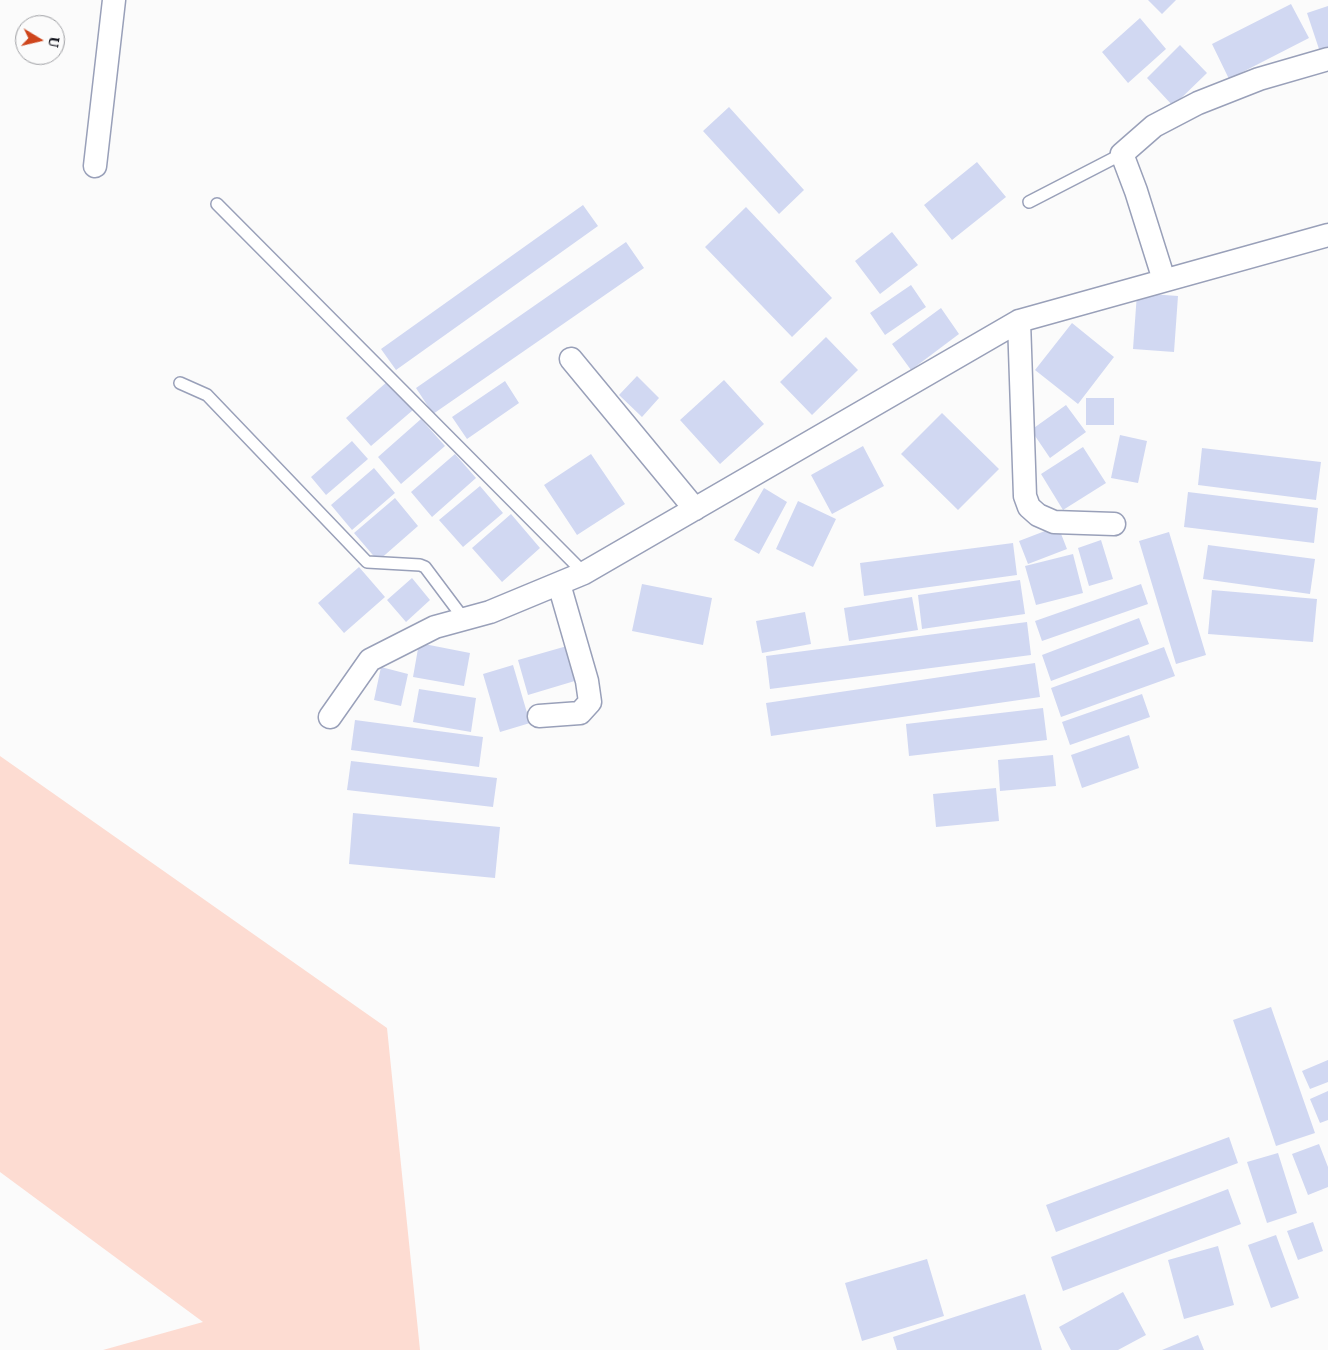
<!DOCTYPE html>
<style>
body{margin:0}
#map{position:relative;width:1328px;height:1350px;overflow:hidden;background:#fbfbfb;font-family:"IBM Plex Serif",serif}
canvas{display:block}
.north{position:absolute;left:15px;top:15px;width:50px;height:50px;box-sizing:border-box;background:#fbfbfb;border:1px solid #9d9ea2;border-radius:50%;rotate:99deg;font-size:14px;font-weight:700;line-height:20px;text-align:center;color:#11131c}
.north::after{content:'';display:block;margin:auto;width:18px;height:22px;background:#ce451c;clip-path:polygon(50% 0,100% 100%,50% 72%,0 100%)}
</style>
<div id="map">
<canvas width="1328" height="1350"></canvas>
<div class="north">U</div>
</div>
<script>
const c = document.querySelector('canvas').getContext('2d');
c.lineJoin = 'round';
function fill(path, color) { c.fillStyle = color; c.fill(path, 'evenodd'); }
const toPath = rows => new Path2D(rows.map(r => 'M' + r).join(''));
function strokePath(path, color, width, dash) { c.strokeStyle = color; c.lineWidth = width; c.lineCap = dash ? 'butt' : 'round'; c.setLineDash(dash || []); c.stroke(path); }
const green = toPath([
 [0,756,387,1028,420,1350,103,1350,203,1322,0,1172]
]);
const building = toPath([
 [1148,0,1176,0,1162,14],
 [1291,4,1309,38,1229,79,1212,44],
 [1328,6,1328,50,1320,52,1307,13],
 [1140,18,1166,49,1128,83,1102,52],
 [1180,45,1207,73,1173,106,1147,78],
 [729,107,804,190,779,214,703,131],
 [977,162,1006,197,952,240,924,205],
 [583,205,598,226,396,370,381,349],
 [746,207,832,298,792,337,705,247],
 [892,232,918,265,880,294,855,261],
 [626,242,644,268,433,414,416,388],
 [911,285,926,307,885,335,870,313],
 [1137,293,1178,296,1174,352,1133,349],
 [941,308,959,334,911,370,892,344],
 [1072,323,1114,357,1078,404,1035,370],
 [826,337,858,370,812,415,780,382],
 [637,376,659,398,642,417,619,395],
 [724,380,764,424,720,464,680,420],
 [388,381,413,410,371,446,346,418],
 [505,381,519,403,467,439,452,417],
 [1086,398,1114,398,1114,425,1086,425],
 [1066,405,1086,432,1050,458,1031,430],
 [942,413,999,469,958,510,901,454],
 [421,419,445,446,401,484,378,457],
 [1120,435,1147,441,1138,483,1111,478],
 [352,441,368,459,326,495,311,477],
 [863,446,884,486,832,514,811,475],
 [1083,447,1106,483,1063,510,1041,474],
 [1202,448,1321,462,1316,500,1198,485],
 [455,454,476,478,432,517,411,492],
 [591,454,625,504,577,535,544,485],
 [374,468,395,493,352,530,331,505],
 [480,486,503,513,463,547,439,520],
 [764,488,787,502,759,554,734,540],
 [1188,492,1318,508,1314,543,1184,527],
 [395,498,418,526,378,561,354,533],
 [798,501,836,519,813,567,776,549],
 [511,514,540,548,502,582,472,548],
 [1058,526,1067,549,1028,564,1019,541],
 [1169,532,1206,655,1176,664,1139,541],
 [1101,540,1113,579,1089,586,1078,548],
 [1013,543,1017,575,864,596,860,563],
 [1208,545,1315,559,1310,594,1203,579],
 [1073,554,1083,593,1036,605,1025,566],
 [359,567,385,597,344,633,318,603],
 [412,578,430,600,406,622,387,600],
 [1020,580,1025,614,922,629,918,595],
 [642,584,712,598,703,645,632,631],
 [1141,584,1148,604,1042,641,1035,621],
 [1212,590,1317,599,1313,642,1208,634],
 [912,597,918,630,849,641,844,608],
 [805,612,811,644,762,653,756,621],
 [1139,618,1149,644,1051,681,1042,655],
 [1027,622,1031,655,770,689,766,656],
 [419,643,470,653,464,686,413,677],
 [567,646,578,680,528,695,518,660],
 [1164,647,1175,676,1061,717,1051,688],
 [1035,663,1040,697,771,736,766,703],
 [513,665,530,723,500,732,483,674],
 [381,667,408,674,401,706,374,700],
 [419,689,476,698,471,732,413,722],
 [1142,694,1150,717,1070,745,1062,722],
 [1043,708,1047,740,909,756,906,724],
 [355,720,483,737,479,767,351,750],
 [1129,735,1139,768,1082,788,1071,755],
 [1053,755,1056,786,1000,791,998,760],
 [351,761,497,778,493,807,347,790],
 [996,788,999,821,936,827,933,794],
 [353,813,500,827,495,878,349,864],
 [1271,1007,1315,1133,1276,1146,1233,1020],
 [1328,1060,1328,1082,1310,1089,1302,1071],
 [1328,1091,1328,1120,1320,1123,1310,1099],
 [1229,1137,1238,1163,1056,1232,1046,1205],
 [1319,1144,1328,1167,1328,1187,1308,1195,1292,1154],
 [1278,1153,1297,1213,1267,1223,1247,1162],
 [1228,1189,1241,1224,1063,1291,1051,1257],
 [1313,1222,1323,1251,1298,1260,1287,1231],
 [1276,1235,1299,1298,1271,1308,1248,1245],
 [1218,1246,1234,1305,1184,1319,1168,1260],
 [927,1259,944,1316,862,1341,845,1283],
 [1123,1292,1146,1335,1118,1350,1071,1350,1059,1327],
 [1025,1294,1042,1350,897,1350,893,1337],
 [1198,1335,1204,1350,1162,1350]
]);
const service = toPath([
 [1029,202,1122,154],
 [217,204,584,573],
 [180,383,207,395,367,562,420,565,425,567,464,619]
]);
const minor = toPath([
 [95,166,114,0],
 [1164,280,1136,191,1122,154,1154,126,1198,103,1259,79,1328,59],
 [1019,321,1025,496,1029,507,1038,515,1054,522,1114,524],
 [571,359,695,509],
 [539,716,580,713,590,702,587,681,559,584],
 [330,717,370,660,435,627,490,612,584,573,1019,321,1328,235]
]);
fill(green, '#fddcd2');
fill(building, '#d1d8f2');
strokePath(service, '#99a0b9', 14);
strokePath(minor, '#99a0b9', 25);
strokePath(service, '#fff', 11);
strokePath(minor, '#fff', 22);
</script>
